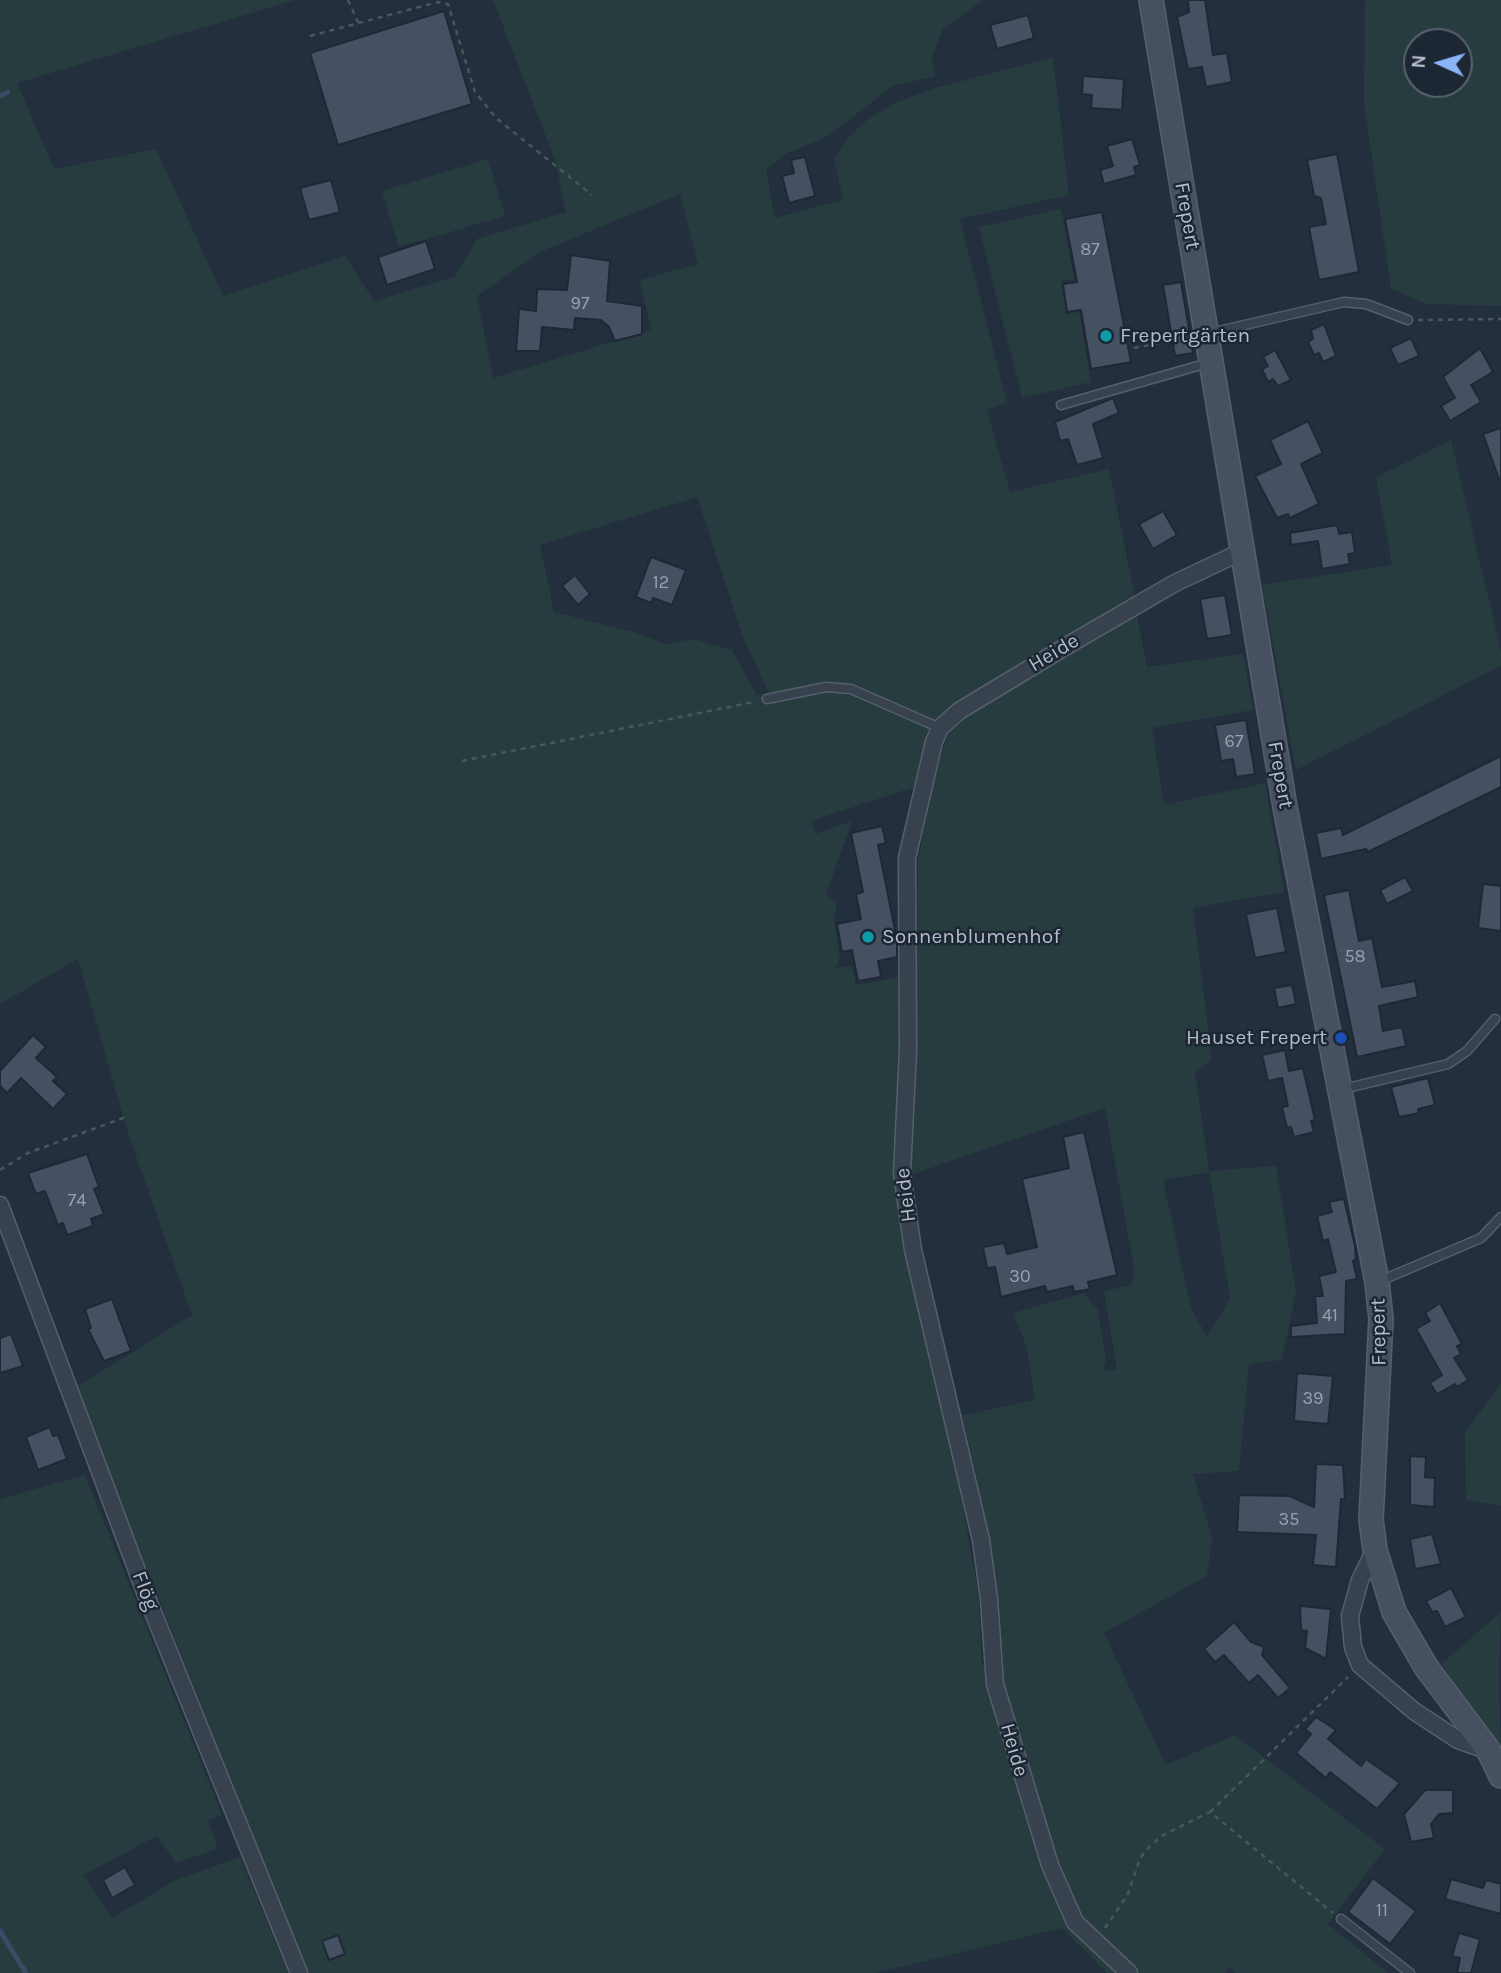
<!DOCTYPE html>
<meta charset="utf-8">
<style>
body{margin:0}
#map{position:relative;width:1501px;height:1973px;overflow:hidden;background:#242f3e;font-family:Karla,sans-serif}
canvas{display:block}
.north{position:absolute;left:1403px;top:28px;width:70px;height:70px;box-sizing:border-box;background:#1d2633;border:2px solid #59626f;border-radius:50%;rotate:274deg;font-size:19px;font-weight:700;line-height:28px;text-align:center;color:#b4bcc9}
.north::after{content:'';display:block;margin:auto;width:24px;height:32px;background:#8ab4f8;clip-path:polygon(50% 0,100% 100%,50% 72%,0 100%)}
</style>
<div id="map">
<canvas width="1501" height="1973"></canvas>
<div class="north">N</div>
</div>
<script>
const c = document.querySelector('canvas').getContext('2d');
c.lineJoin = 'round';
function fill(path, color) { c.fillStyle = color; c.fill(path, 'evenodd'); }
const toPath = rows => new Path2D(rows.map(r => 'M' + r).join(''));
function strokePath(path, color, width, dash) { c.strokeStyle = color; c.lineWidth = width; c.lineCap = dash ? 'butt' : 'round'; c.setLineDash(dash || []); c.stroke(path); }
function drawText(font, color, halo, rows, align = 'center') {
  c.font = font + ' Karla,sans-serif'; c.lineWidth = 5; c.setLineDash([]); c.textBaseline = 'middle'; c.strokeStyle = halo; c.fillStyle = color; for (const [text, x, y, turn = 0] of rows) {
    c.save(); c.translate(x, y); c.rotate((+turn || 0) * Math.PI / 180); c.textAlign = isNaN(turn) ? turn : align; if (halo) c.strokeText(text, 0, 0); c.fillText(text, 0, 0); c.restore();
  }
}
const green = toPath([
 [0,0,295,0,17,83,54,169,156,149,223,296,345,256,374,301,454,277,477,239,566,212,555,160,493,0,983,0,943,29,932,57,935,76,893,86,828,136,784,155,766,170,775,218,843,200,834,159,849,137,867,120,894,103,939,87,1053,57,1069,195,960,219,1007,403,987,410,1010,492,1109,469,1135,598,939,716,927,731,914,787,811,821,815,834,852,821,826,894,837,903,834,921,840,957,835,968,852,966,856,985,905,976,894,1162,905,1249,949,1431,979,1598,982,1667,1000,1641,976,1474,962,1415,1035,1400,1026,1345,1013,1313,1084,1293,1098,1310,1106,1361,1103,1371,1117,1369,1104,1291,1132,1285,1134,1268,1105,1108,910,1175,916,1049,918,860,934,778,949,731,966,717,1137,616,1147,667,1243,654,1253,710,1152,728,1164,805,1265,783,1284,892,1193,908,1212,1060,1195,1072,1209,1171,1276,1166,1296,1292,1282,1360,1249,1364,1239,1471,1193,1474,1212,1538,1207,1576,1104,1633,1166,1765,1235,1735,1385,1849,1328,1924,1388,1973,1236,1973,1230,1967,1225,1973,1107,1973,1062,1928,875,1973,308,1973,75,1388,192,1315,127,1130,78,959,0,1004],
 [680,194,698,264,640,280,651,330,493,378,477,296,540,252],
 [697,497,743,637,769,693,757,695,732,650,693,639,666,644,633,632,554,612,540,545],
 [1209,1172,1230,1299,1207,1336,1191,1309,1163,1180],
 [1365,0,1501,0,1501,306,1427,304,1391,289,1364,103],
 [1459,42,1459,84,1417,84,1417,42],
 [488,159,505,216,399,247,382,191],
 [1061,209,1074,279,1061,281,1066,314,1079,312,1091,382,1022,398,979,227],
 [1451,440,1501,651,1501,666,1296,770,1262,585,1392,565,1376,477],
 [1501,1384,1501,1506,1466,1500,1465,1432],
 [85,1475,222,1815,208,1821,218,1849,176,1863,157,1836,83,1875,112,1918,176,1880,240,1857,288,1973,0,1973,0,1499],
 [1501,1612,1499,1681,1501,1753,1441,1664]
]);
const stream = toPath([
 [0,96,8,92],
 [0,1931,26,1973]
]);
const building = toPath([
 [1188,0,1205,0,1213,55,1227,53,1232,82,1206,87,1202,67,1188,69,1177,17,1189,12,1188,0],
 [444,11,472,104,338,145,310,53,444,11],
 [1028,15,1034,38,997,49,990,25,1028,15],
 [1083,76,1124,79,1122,110,1091,108,1092,95,1082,94,1083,76],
 [1132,139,1140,165,1134,167,1136,175,1104,184,1100,170,1113,166,1107,146,1132,139],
 [1337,154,1359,272,1319,280,1309,227,1326,224,1321,198,1314,196,1307,160,1337,154],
 [805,157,815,196,789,203,782,176,794,173,791,160,805,157],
 [331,180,340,212,309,220,300,188,331,180],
 [1102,212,1131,362,1091,369,1081,310,1067,312,1063,284,1077,282,1065,219,1102,212],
 [426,241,435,269,387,285,378,257,426,241],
 [571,255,610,261,607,301,642,306,642,334,615,341,609,327,601,320,575,318,574,330,542,327,540,351,516,351,519,309,536,311,537,289,567,290,571,255],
 [1181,282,1193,353,1175,356,1163,285,1181,282],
 [1324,324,1336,356,1323,362,1319,353,1314,355,1308,342,1313,339,1311,330,1324,324],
 [1411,338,1419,356,1398,365,1390,348,1411,338],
 [1480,348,1493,372,1471,385,1481,402,1450,421,1441,406,1455,398,1443,377,1480,348],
 [1275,350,1291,380,1278,386,1273,379,1268,382,1262,369,1268,366,1263,357,1275,350],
 [1113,398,1119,413,1093,424,1103,458,1077,465,1068,439,1060,441,1055,422,1113,398],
 [1308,421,1323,453,1301,464,1319,504,1290,518,1288,514,1277,518,1255,476,1281,464,1270,440,1308,421],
 [1501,428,1501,478,1499,479,1483,434,1501,428],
 [1163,511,1177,535,1153,549,1139,524,1163,511],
 [1337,525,1339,534,1352,532,1355,553,1348,554,1350,564,1322,569,1318,541,1291,545,1290,533,1337,525],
 [651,557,686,570,672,605,653,598,651,603,636,597,651,557],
 [575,575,590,594,578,605,562,586,575,575],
 [1225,595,1232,635,1207,639,1200,599,1225,595],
 [1246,720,1255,774,1236,777,1233,759,1221,761,1215,725,1246,720],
 [1501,756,1501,787,1368,852,1366,849,1321,859,1316,833,1341,828,1343,835,1501,756],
 [882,826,886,843,878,845,897,940,897,957,878,961,881,977,858,981,852,950,842,952,837,924,861,919,856,894,863,892,851,833,882,826],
 [1405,877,1413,891,1387,904,1380,890,1405,877],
 [1483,884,1501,886,1501,931,1478,928,1483,884],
 [1349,890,1359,941,1372,938,1382,987,1415,981,1418,997,1379,1006,1383,1031,1402,1027,1406,1046,1357,1057,1324,895,1349,890],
 [1277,908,1286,952,1255,958,1246,914,1277,908],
 [1292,985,1296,1004,1278,1008,1274,988,1292,985],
 [33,1035,46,1047,36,1058,57,1077,53,1081,67,1094,53,1109,21,1078,7,1093,0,1086,0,1071,33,1035],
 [1285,1050,1289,1071,1303,1068,1315,1120,1311,1121,1314,1132,1294,1137,1291,1127,1287,1128,1282,1107,1288,1106,1282,1078,1268,1081,1262,1055,1285,1050],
 [1428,1078,1435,1105,1418,1109,1419,1113,1399,1117,1391,1087,1428,1078],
 [1084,1132,1117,1275,1088,1282,1090,1289,1074,1292,1073,1286,1047,1292,1045,1286,1001,1297,995,1267,987,1268,983,1247,1004,1243,1007,1254,1037,1247,1022,1179,1069,1168,1063,1137,1084,1132],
 [87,1154,99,1187,94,1189,104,1214,91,1219,93,1226,67,1235,63,1223,58,1225,45,1191,36,1194,28,1173,87,1154],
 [1344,1199,1355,1246,1356,1260,1353,1261,1357,1279,1346,1281,1345,1334,1291,1337,1291,1326,1317,1323,1315,1296,1323,1296,1319,1276,1336,1272,1328,1239,1323,1241,1317,1216,1332,1212,1329,1202,1344,1199],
 [112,1299,131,1351,104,1361,88,1329,91,1328,85,1309,112,1299],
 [1440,1303,1462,1344,1457,1346,1461,1354,1454,1358,1468,1380,1457,1387,1455,1384,1437,1394,1430,1383,1442,1375,1416,1329,1430,1321,1425,1313,1440,1303],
 [11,1334,23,1366,0,1373,0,1338,11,1334],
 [1297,1373,1333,1376,1328,1424,1294,1421,1297,1373],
 [50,1427,53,1436,58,1435,67,1459,38,1470,26,1437,50,1427],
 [1410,1456,1426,1457,1425,1477,1435,1478,1434,1507,1410,1505,1410,1456],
 [1316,1464,1343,1465,1345,1499,1341,1499,1336,1567,1313,1565,1316,1535,1237,1532,1239,1495,1290,1496,1314,1507,1316,1464],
 [1432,1534,1441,1564,1415,1569,1410,1539,1432,1534],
 [1451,1588,1466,1617,1445,1627,1437,1611,1432,1612,1426,1601,1451,1588],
 [1300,1606,1331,1609,1326,1659,1305,1648,1307,1631,1301,1630,1300,1606],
 [1234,1622,1251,1642,1264,1647,1262,1655,1290,1688,1278,1698,1258,1675,1249,1683,1224,1655,1215,1662,1204,1649,1234,1622],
 [1316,1717,1336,1730,1328,1739,1361,1766,1366,1759,1400,1783,1377,1809,1330,1772,1326,1778,1296,1753,1311,1734,1305,1729,1316,1717],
 [1425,1790,1453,1790,1453,1813,1439,1814,1431,1824,1434,1838,1411,1842,1404,1814,1425,1790],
 [125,1867,135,1885,112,1898,103,1880,125,1867],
 [1373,1878,1416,1911,1390,1944,1348,1912,1373,1878],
 [1451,1879,1483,1888,1486,1880,1501,1884,1501,1914,1445,1899,1451,1879],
 [1459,1933,1480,1939,1471,1973,1457,1973,1460,1958,1452,1956,1459,1933],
 [338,1935,345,1954,329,1960,322,1941,338,1935]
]);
const path = toPath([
 [348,0,359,24],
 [310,36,438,2,448,4,475,92,496,118,592,195],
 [1418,320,1501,319],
 [1134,348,1186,338],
 [462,761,754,702],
 [0,1170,28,1153,126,1117],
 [1210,1812,1348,1677],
 [1105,1928,1128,1894,1140,1858,1150,1846,1163,1835,1210,1812,1333,1913]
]);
const lane = toPath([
 [1210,333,1344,302,1366,304,1408,320],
 [1061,405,1208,363],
 [767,699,826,687,851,689,940,728],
 [1343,1089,1448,1064,1467,1051,1495,1019],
 [1380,1281,1481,1238,1501,1217],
 [1341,1919,1410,1973]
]);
const street = toPath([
 [0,1205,148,1600,299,1973],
 [1375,1550,1360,1580,1350,1616,1353,1647,1360,1665,1414,1711,1458,1740,1489,1751],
 [1129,1973,1075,1922,1050,1865,995,1684,989,1599,981,1540,913,1250,902,1173,908,1050,907,858,934,742,940,728,959,711,1070,644,1175,583,1243,551]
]);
const secondary = toPath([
 [1151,0,1285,807,1377,1282,1381,1319,1371,1520,1375,1550,1394,1612,1426,1667,1489,1751,1501,1776]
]);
const markers = [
 [1106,336,7,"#0f9aa8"],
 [868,937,7,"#0f9aa8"],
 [1341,1038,7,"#1a4fb4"]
];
const numberNames = [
 ["87",1090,250],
 ["97",580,304],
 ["12",661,583],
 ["67",1234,742],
 ["58",1355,957],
 ["74",77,1201],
 ["30",1020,1277],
 ["41",1330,1316],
 ["39",1313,1399],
 ["35",1289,1520],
 ["11",1382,1911]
];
const streetNames = [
 ["Frepert",1187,216,80],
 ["Heide",1054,653,-31],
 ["Frepert",1280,775,80],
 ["Heide",906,1195,-97],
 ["Frepert",1379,1332,-91],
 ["Flög",145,1591,69],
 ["Heide",1014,1750,74]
];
const poiNames = [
 ["Frepertgärten",1120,336],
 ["Sonnenblumenhof",882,937],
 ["Hauset Frepert",1327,1038,"right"]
];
fill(green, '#263c3f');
strokePath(stream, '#394c67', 5);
fill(building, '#455162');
strokePath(building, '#1f2835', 2);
strokePath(lane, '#565f6c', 11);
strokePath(street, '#565f6c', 19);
strokePath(secondary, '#565f6c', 26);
strokePath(path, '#44595c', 2.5, [5, 5]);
strokePath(lane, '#38414e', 8);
strokePath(street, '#38414e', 16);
strokePath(secondary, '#465061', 23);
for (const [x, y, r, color] of markers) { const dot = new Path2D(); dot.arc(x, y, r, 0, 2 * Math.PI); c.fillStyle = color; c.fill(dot); strokePath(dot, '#1d2633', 2.5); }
drawText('18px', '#98a1af', null, numberNames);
drawText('21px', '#b4bcc9', '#1d2633', streetNames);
drawText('21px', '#b4bcc9', '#1d2633', poiNames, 'left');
</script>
